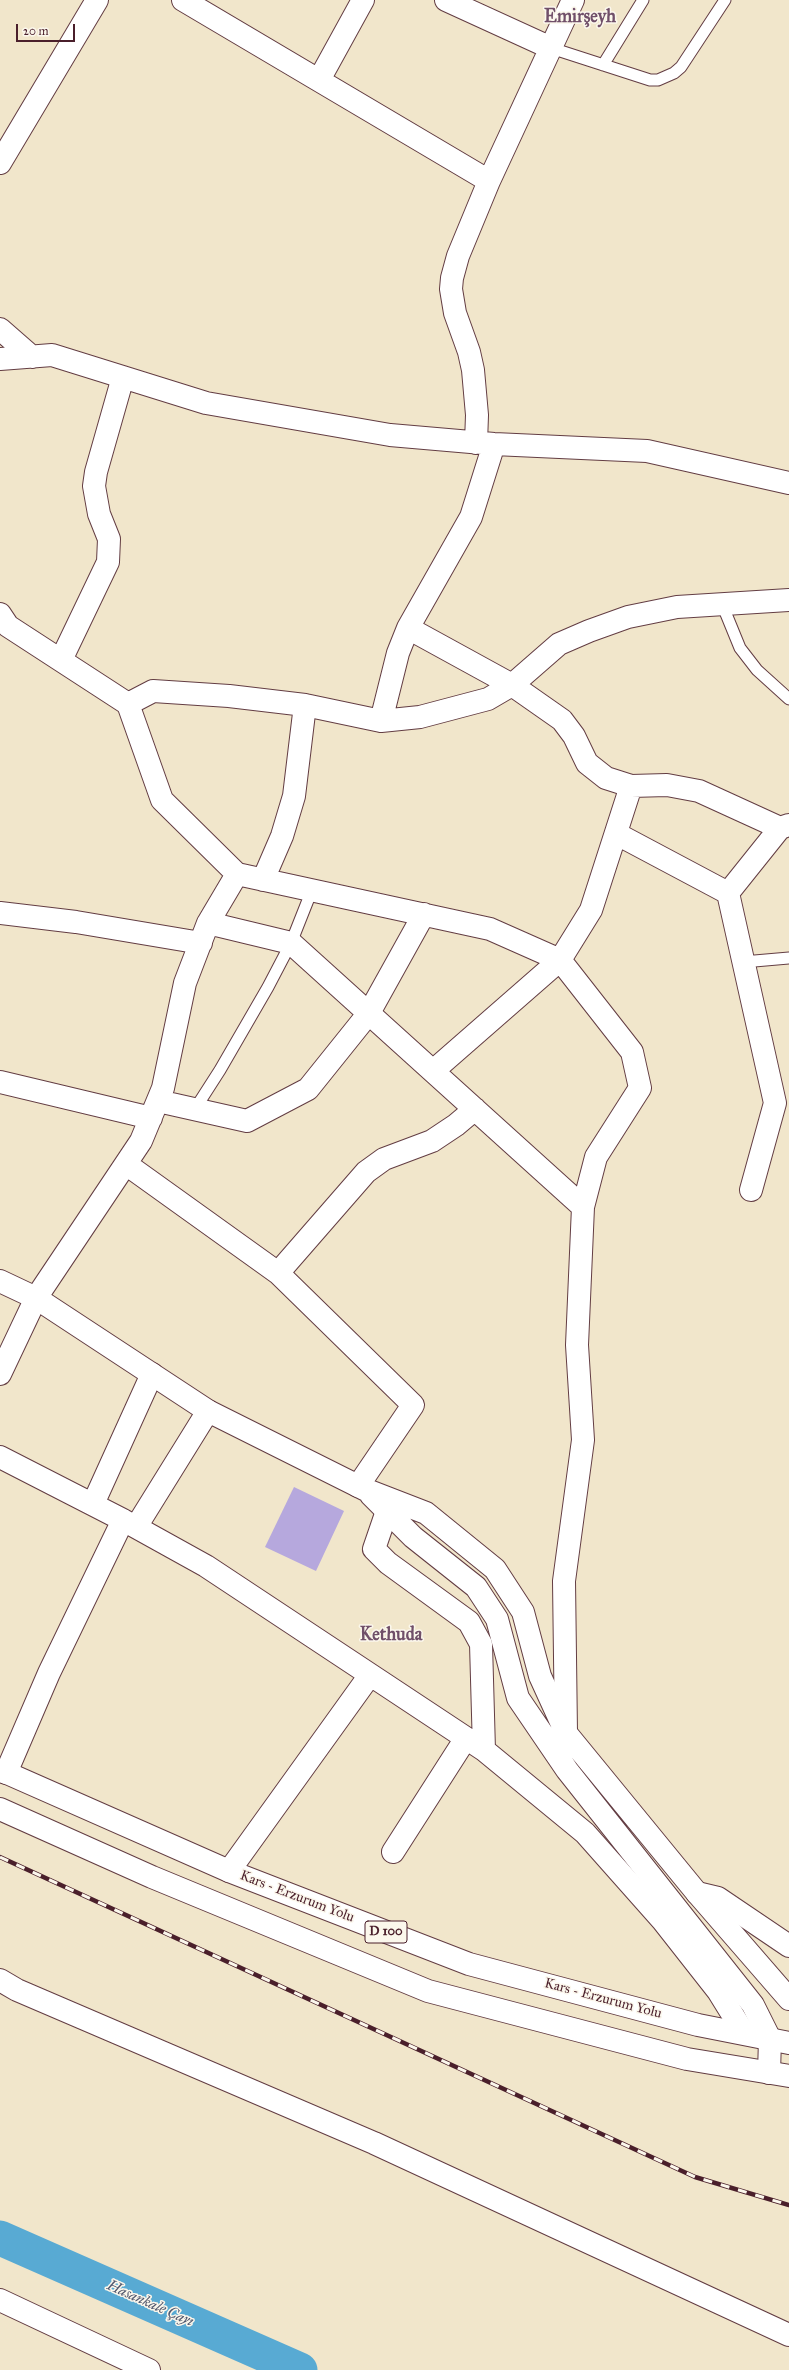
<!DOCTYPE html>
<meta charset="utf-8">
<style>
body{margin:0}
#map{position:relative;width:789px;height:2370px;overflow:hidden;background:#f1e6cb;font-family:"IM FELL Great Primer",serif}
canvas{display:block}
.scale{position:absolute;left:16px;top:24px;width:59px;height:18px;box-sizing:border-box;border:2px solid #4a1f2b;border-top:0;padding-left:5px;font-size:12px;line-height:14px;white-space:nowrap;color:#4a1f2b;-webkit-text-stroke:3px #fbf7ec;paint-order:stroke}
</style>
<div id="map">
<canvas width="789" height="2370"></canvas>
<div class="scale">20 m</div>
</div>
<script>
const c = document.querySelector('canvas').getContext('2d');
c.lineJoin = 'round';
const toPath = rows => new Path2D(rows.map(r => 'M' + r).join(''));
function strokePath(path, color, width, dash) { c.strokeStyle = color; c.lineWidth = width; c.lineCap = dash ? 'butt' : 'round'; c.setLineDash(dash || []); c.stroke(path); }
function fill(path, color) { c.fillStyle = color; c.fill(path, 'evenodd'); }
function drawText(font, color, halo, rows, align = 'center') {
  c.font = font + ' "IM FELL Great Primer",serif'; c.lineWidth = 3; c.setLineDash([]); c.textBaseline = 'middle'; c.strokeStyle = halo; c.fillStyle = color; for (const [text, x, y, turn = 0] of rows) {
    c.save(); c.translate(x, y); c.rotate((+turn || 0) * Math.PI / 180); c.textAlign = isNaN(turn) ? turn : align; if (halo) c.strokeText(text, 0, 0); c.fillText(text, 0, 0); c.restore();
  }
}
const river = toPath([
 [0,2238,300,2370]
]);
const building = toPath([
 [294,1487,344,1511,316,1571,265,1547]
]);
const lane = toPath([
 [551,48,650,80,658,80,674,73,681,67,725,0],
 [603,65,643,0],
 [722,604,740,648,757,670,789,699],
 [743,962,789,958],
 [195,1109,220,1070,268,987,291,943,312,890]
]);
const street = toPath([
 [183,0,489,181,573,0],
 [446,0,551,48],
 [319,80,363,0],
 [0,163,97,0],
 [0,329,32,357],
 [0,359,52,355,206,403,390,435,494,444,647,451,789,483],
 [476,443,477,415,473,370,469,352,455,313,451,289,452,278,458,256,489,181],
 [0,614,8,626,128,704,162,800,237,874,490,929,560,960,433,1071],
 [408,628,512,685,562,720,574,736,587,763,606,778,631,786,667,785,699,791,780,828],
 [61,660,108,562,109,539,99,514,94,486,96,472,123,377],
 [128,704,153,691,229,696,305,705,381,721,420,717,488,699,512,685,559,644,589,631,628,617,677,607,789,600],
 [381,721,398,653,408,628,471,517,494,444],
 [617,834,728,893,775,1103,751,1190],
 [263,880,282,836,294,796,305,705],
 [728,893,780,828,789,825],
 [0,913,76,922,201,943],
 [208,923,291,943,583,1207],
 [0,1082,151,1118],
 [158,1101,247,1121,308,1089,369,1013,424,914],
 [126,1164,278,1273,413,1405,358,1486],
 [278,1273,366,1172,384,1159,432,1141,456,1125,475,1109],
 [0,1374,36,1298,141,1141,163,1088,185,983,208,923,237,874],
 [0,1457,123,1520,206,1566,484,1750,585,1833,663,1921,718,1991,744,2033],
 [93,1504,152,1374],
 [387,1511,374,1549,388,1563,469,1622,481,1644,484,1750],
 [136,1527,208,1411],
 [566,1733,564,1581,583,1440,577,1345,583,1207,596,1157,640,1088,632,1052,560,960,591,910,631,786],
 [6,1773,49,1673,123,1520],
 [393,1852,466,1738],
 [229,1871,370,1675],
 [697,1893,718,1898,789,1946],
 [0,1980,17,1990,374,2143,789,2335],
 [0,2300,149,2370]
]);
const secondary = toPath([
 [0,1281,36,1298,208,1411,364,1489,426,1513,495,1569,523,1612,540,1676,566,1733,697,1893,789,1999],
 [371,1495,413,1537,476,1587,497,1619,518,1698,567,1770,753,2005,770,2039,769,2073]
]);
const highway = toPath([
 [0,1770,229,1871,469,1964,698,2025,789,2043],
 [0,1809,152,1877,428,1991,687,2059,789,2076]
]);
const rail = toPath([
 [0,1857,695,2177,789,2205]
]);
const shields = [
 [386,1932,42]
];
const shieldNames = [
 ["D 100",386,1932]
];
const streetNames = [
 ["Kars - Erzurum Yolu",297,1897,21],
 ["Kars - Erzurum Yolu",603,1999,15]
];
const waterNames = [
 ["Hasankale Çayı",150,2304,24]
];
const districtNames = [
 ["Emirşeyh",580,18],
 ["Kethuda",391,1636]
];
strokePath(river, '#58aad3', 35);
fill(building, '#b6a8dd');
strokePath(lane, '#633d43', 13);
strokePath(street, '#633d43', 24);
strokePath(secondary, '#633d43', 24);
strokePath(highway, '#633d43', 24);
strokePath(lane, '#fff', 11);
strokePath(street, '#fff', 22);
strokePath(secondary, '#fff', 22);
strokePath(highway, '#fff', 22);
strokePath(rail, '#4a1f2b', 4.5);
strokePath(rail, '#fbf7ec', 3, [9]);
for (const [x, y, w] of shields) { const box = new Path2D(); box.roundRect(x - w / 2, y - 11, w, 22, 3); c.fillStyle = '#fbf7ec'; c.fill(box); strokePath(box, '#4a1f2b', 1); }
drawText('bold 13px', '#4a1f2b', null, shieldNames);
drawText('14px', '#4a1f2b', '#fbf7ec', streetNames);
drawText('italic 15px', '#50576e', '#fbf7ec', waterNames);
drawText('bold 18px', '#704f69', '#fbf7ec', districtNames);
</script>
